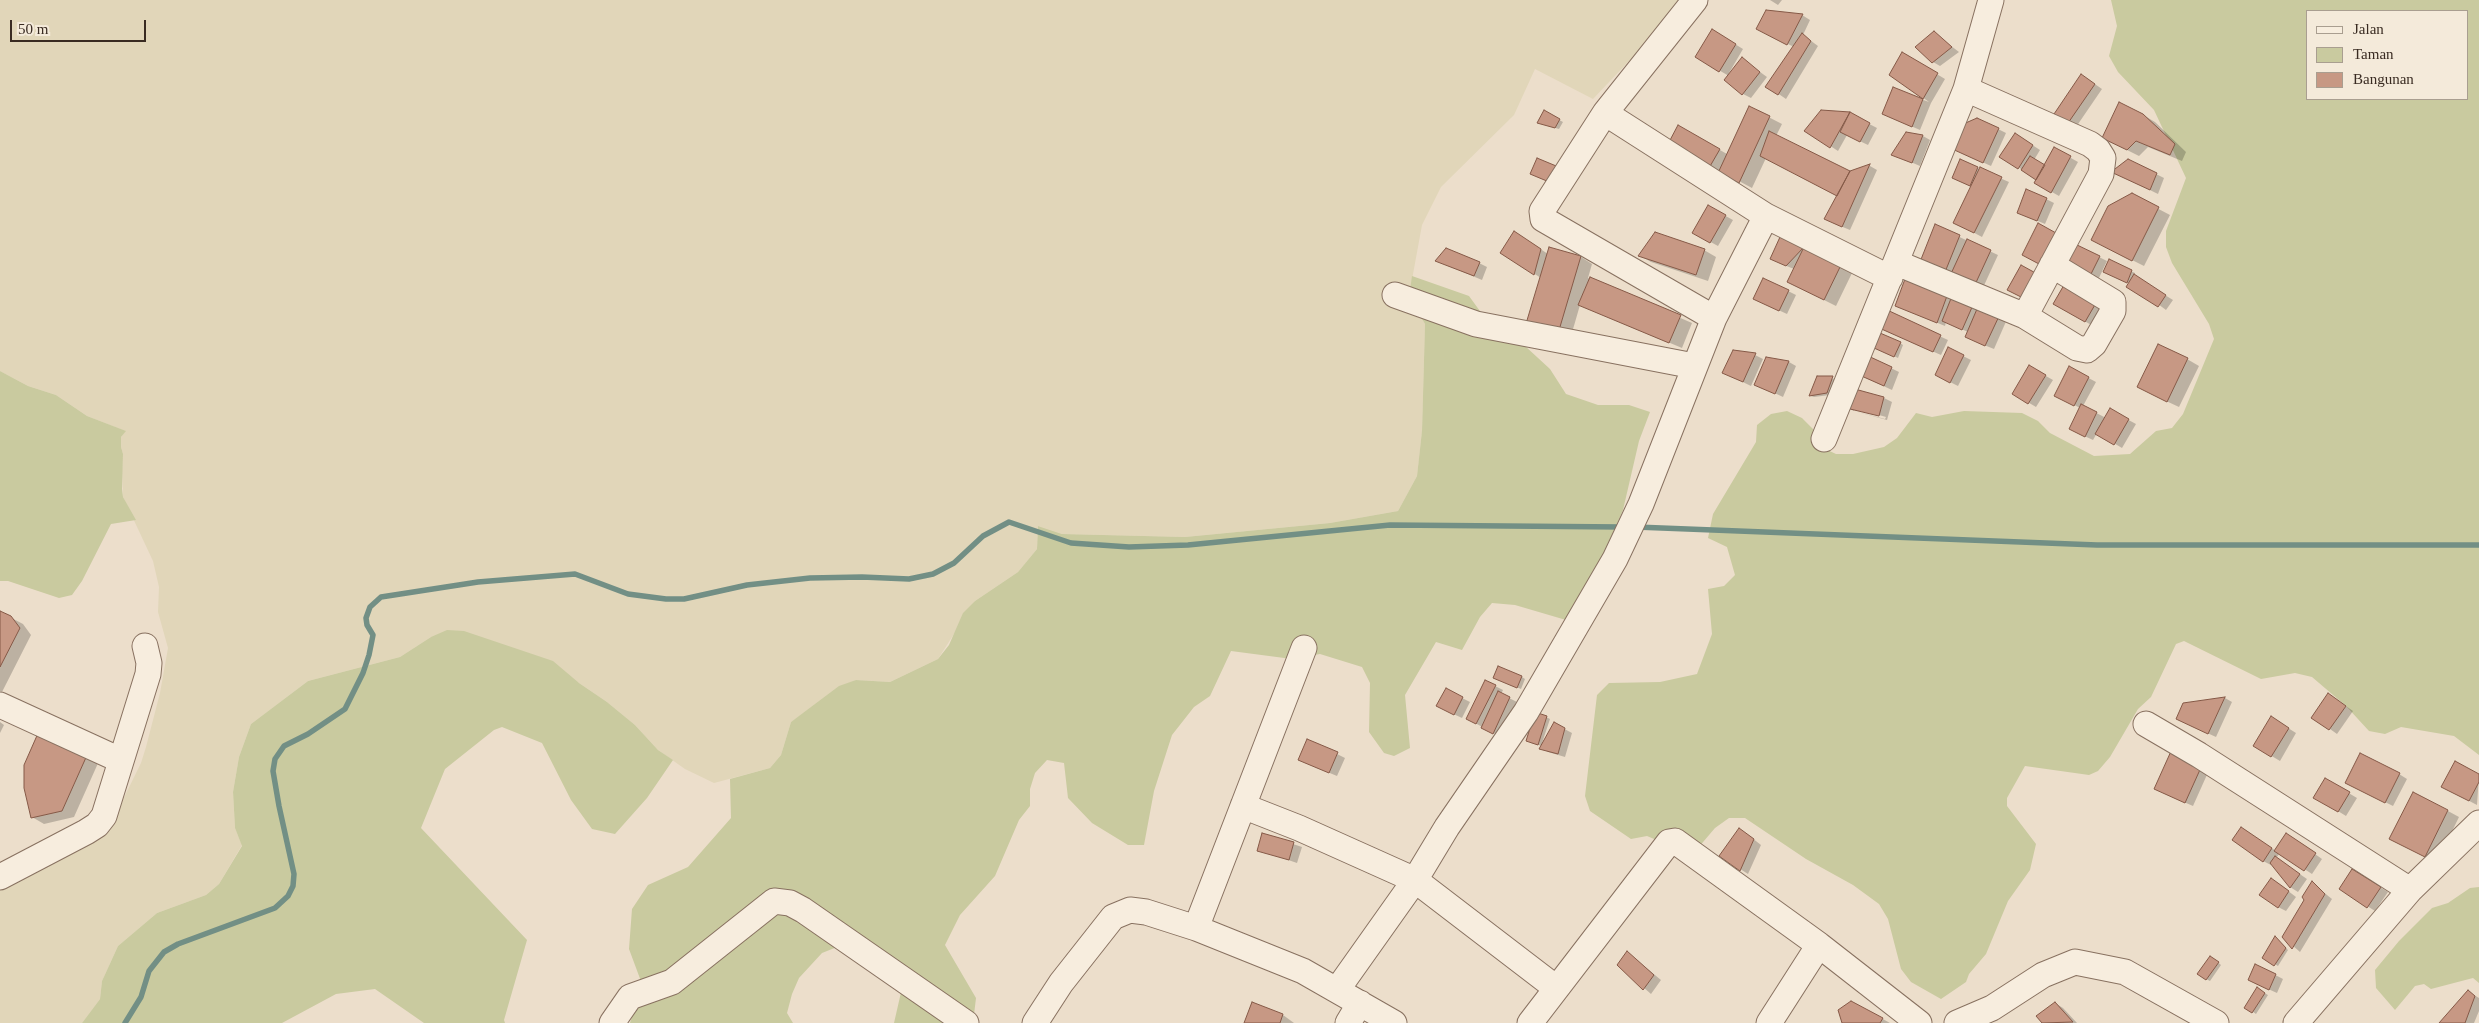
<!DOCTYPE html>
<style>
body{margin:0}
#map{position:relative;width:2479px;height:1023px;overflow:hidden;background:#ecdecb;font-family:Georgia,serif}
canvas{display:block}
.legend{position:absolute;left:2306px;top:10px;width:162px;height:90px;box-sizing:border-box;background:#f4eada;border:1px solid #a99e90;margin:0;padding:6px 9px;list-style:none;font-size:15px;color:#392b22}
.legend li{display:flex;align-items:center;gap:10px;height:25px}
.legend b{width:25px;border:1px solid #a99e90}
.scale{position:absolute;left:10px;top:20px;width:136px;height:22px;box-sizing:border-box;border:2px solid #392b22;border-top:0;padding-left:6px;font-size:15px;line-height:18px;white-space:nowrap;color:#392b22;-webkit-text-stroke:4px #f4eada;paint-order:stroke}
</style>
<div id="map">
<canvas width="2479" height="1023"></canvas>
<ul class="legend">
<li><b style="height:6px;background:#f7edde"></b>Jalan</li>
<li><b style="height:14px;background:#c9ca9f"></b>Taman</li>
<li><b style="height:14px;background:#c79884"></b>Bangunan</li>
</ul>
<div class="scale">50 m</div>
</div>
<script>
const c = document.querySelector('canvas').getContext('2d');
c.lineJoin = 'round';
function fill(path, color) { c.fillStyle = color; c.fill(path, 'evenodd'); }
const toPath = rows => new Path2D(rows.map(r => 'M' + r).join(''));
function strokePath(path, color, width, dash) { c.strokeStyle = color; c.lineWidth = width; c.lineCap = dash ? 'butt' : 'round'; c.setLineDash(dash || []); c.stroke(path); }
const farmland = toPath([
 [0,0,1683,0,1663,25,1593,99,1535,69,1514,115,1441,187,1422,225,1409,296,1425,324,1422,432,1417,476,1398,511,1330,523,1185,537,1062,534,1038,526,1037,549,1018,572,975,601,938,659,890,682,856,680,791,722,781,755,770,768,714,783,685,769,658,750,635,725,607,702,579,683,431,637,400,657,308,681,251,724,239,757,233,792,235,828,242,845,219,884,206,895,157,913,118,946,102,981,100,999,82,1023,0,1023,0,887,111,824,141,763,146,747,160,693,168,648,158,612,159,587,153,561,123,497,122,472,123,454,121,447,121,437,125,431,87,416,56,395,28,386,0,371]
]);
const green = toPath([
 [2111,0,2479,0,2479,755,2454,736,2401,727,2385,734,2369,731,2346,706,2312,677,2295,673,2261,679,2184,641,2176,644,2151,697,2138,709,2110,757,2098,771,2089,775,2025,766,2007,798,2007,806,2036,844,2030,870,2008,901,1986,954,1969,974,1966,982,1941,999,1911,982,1901,969,1888,919,1879,904,1853,885,1806,859,1745,818,1729,818,1715,828,1692,855,1647,836,1631,839,1590,811,1585,796,1597,695,1609,683,1660,682,1697,674,1712,634,1708,589,1724,586,1735,575,1727,547,1708,538,1713,514,1756,442,1757,425,1771,414,1787,411,1802,418,1814,430,1821,447,1836,454,1853,454,1884,447,1897,438,1916,413,1932,417,1964,411,2022,413,2038,421,2050,433,2094,456,2130,454,2156,431,2172,428,2183,414,2214,339,2209,324,2172,263,2166,247,2166,231,2186,178,2154,110,2118,72,2109,56,2117,26],
 [2308,11,2468,11,2468,99,2308,99],
 [1412,276,1469,296,1493,329,1525,346,1550,369,1566,394,1598,405,1629,405,1650,412,1639,441,1623,510,1602,557,1566,620,1515,605,1492,603,1480,617,1462,650,1436,642,1405,695,1410,748,1394,756,1384,753,1369,732,1370,683,1362,667,1320,654,1292,659,1231,651,1210,696,1194,707,1172,735,1154,791,1144,845,1128,845,1092,823,1068,798,1064,763,1047,760,1035,773,1030,789,1030,806,1019,820,995,876,960,915,945,945,976,998,973,1023,894,1023,902,988,837,947,822,953,799,978,792,994,787,1013,793,1023,630,1023,642,984,629,949,632,909,648,885,688,867,731,818,730,779,770,768,781,755,791,722,839,686,856,680,890,682,938,659,949,645,963,613,975,601,1018,572,1037,549,1038,526,1062,534,1185,537,1330,523,1398,511,1417,476,1422,431,1425,324,1409,297],
 [0,371,28,386,56,395,87,416,126,431,121,437,121,447,123,454,122,489,123,497,136,520,111,524,82,581,72,595,59,598,8,581,0,581],
 [447,630,464,631,553,661,579,683,607,702,635,725,658,750,673,760,647,798,615,834,592,829,571,800,542,743,502,727,494,730,445,769,421,828,527,940,504,1020,505,1023,424,1023,375,989,336,994,282,1023,82,1023,100,999,102,981,118,946,157,913,206,895,219,884,242,846,235,828,233,792,239,757,251,724,308,681,400,657,431,637],
 [2479,887,2479,983,2473,978,2431,989,2424,984,2415,986,2395,1010,2376,988,2375,970,2399,941,2432,908,2448,903,2470,888]
]);
const shadow = toPath([
 [1770,0,1782,0,1778,5],
 [1802,15,1810,20,1803,35,1818,46,1786,99,1767,86,1794,47,1766,33],
 [1712,30,1743,49,1729,73,1730,74,1742,59,1767,77,1751,98,1743,94,1729,76,1696,57],
 [1934,33,1959,52,1940,66,1933,62],
 [1902,53,1945,79,1931,103,1920,130,1883,114,1893,89,1929,102,1890,74],
 [2089,80,2102,89,2074,130,2067,125],
 [1749,107,1782,124,1776,136,1850,172,1870,166,1877,170,1850,230,1833,223,1838,196,1766,158,1752,188,1669,144,1679,127,1727,154],
 [1544,112,1563,122,1559,129,1538,123],
 [1822,112,1850,114,1877,128,1868,145,1847,135,1838,151,1806,130],
 [2143,115,2155,122,2186,152,2182,161,2148,147,2139,156,2103,138],
 [1998,129,2006,133,1991,166,1960,152],
 [1923,136,1930,140,1920,166,1892,154],
 [2023,139,2040,150,2034,160,2045,167,2055,149,2078,162,2059,196,2036,183,2038,179,2001,157],
 [1961,161,2009,182,1982,237,1963,227,1972,187,1953,178],
 [2156,174,2164,178,2158,194,2121,176],
 [2132,195,2170,215,2144,266,2104,246],
 [2046,199,2054,203,2045,224,2026,216],
 [1709,207,1733,220,1718,246,1694,233],
 [1936,226,1998,255,1981,292,1927,271],
 [1522,237,1548,254,1581,257,1592,264,1588,278,1692,323,1682,348,1580,305,1569,343,1539,334,1541,278,1502,253],
 [1780,238,1852,273,1836,306,1800,288,1794,269,1779,263],
 [1704,250,1716,257,1708,281,1651,262,1639,255],
 [2099,257,2107,261,2098,280,2074,268],
 [1437,261,1479,263,1487,267,1482,280],
 [2109,261,2135,273,2134,276,2173,300,2166,310,2130,283,2108,274],
 [1764,279,1796,295,1787,314,1763,303],
 [2064,287,2103,309,2093,326,2055,304],
 [1947,297,2008,317,1994,349,1974,341,1968,332,1946,322,1945,326,1896,306],
 [1885,311,1948,340,1941,355,1886,331],
 [1900,343,1903,345,1898,358,1879,349],
 [1733,351,1755,355,1763,359,1751,386,1724,373],
 [1866,356,1899,372,1892,390,1866,378],
 [1963,356,1971,360,1958,386,1944,379],
 [1767,359,1789,362,1796,366,1783,397,1764,388],
 [2187,359,2199,366,2179,407,2151,394],
 [2030,367,2053,380,2036,407,2014,394],
 [2070,368,2096,382,2083,406,2106,418,2110,410,2136,424,2122,448,2097,433,2093,440,2078,433,2080,408,2063,399],
 [1818,377,1836,379,1830,395,1814,397,1811,396],
 [1852,389,1884,398,1892,402,1887,420,1854,411,1885,419,1886,417,1854,408,1854,411,1847,407],
 [0,612,23,624,31,635,2,692,0,691],
 [1522,677,1525,679,1521,689,1498,679],
 [1495,686,1503,690,1501,694,1517,702,1501,737,1475,723],
 [1462,698,1470,702,1462,718,1445,710],
 [2225,698,2232,702,2216,737,2185,723,2184,704],
 [2336,699,2353,711,2337,734,2313,717],
 [1546,717,1550,719,1542,743,1555,724,1572,733,1565,757,1548,752,1541,748,1542,746,1531,743],
 [2272,718,2296,733,2280,761,2255,746],
 [0,722,4,725,0,733],
 [40,733,99,761,74,817,44,824,32,817],
 [2172,751,2210,768,2193,806,2163,793],
 [1337,754,1345,758,1337,776,1308,764],
 [2399,774,2407,779,2393,806,2355,787],
 [2479,775,2477,805,2450,791],
 [2325,779,2357,798,2346,816,2315,797],
 [2448,811,2459,817,2437,862,2402,845],
 [2249,833,2276,851,2294,839,2322,859,2312,874,2280,853,2276,858,2307,879,2298,892,2290,887,2272,863,2271,865,2263,861],
 [1263,834,1302,847,1297,863,1259,850],
 [1747,834,1761,845,1748,874,1720,856],
 [2360,875,2388,892,2375,911,2341,889],
 [2312,883,2332,899,2300,952,2283,937,2306,900],
 [2279,884,2296,897,2286,911,2278,907],
 [2278,940,2288,950,2278,966,2264,957],
 [1628,953,1661,980,1651,994,1618,965],
 [2214,959,2221,965,2210,981,2206,979],
 [2256,965,2283,979,2277,993,2257,984],
 [2257,989,2268,995,2256,1014,2246,1007],
 [2469,992,2479,998,2479,1011,2474,1023,2441,1023],
 [1852,1002,1890,1023,1844,1023],
 [2055,1003,2063,1008,2077,1023,2043,1023,2038,1017],
 [1253,1004,1283,1015,1294,1023,1246,1023]
]);
const stream = toPath([
 [1636,527,2097,545,2479,545],
 [125,1023,141,997,149,971,164,952,178,944,275,908,288,896,293,886,294,874,279,806,273,771,275,759,284,746,308,734,345,709,363,673,369,655,373,635,367,625,366,618,370,607,381,597,478,582,575,574,628,594,666,599,684,599,747,585,810,578,862,577,909,579,933,574,954,563,983,536,1009,522,1071,543,1129,547,1188,545,1390,525,1622,527]
]);
const building = toPath([
 [1766,10,1803,14,1787,45,1756,29,1766,10],
 [1712,29,1736,44,1719,72,1695,57,1712,29],
 [1934,31,1952,47,1932,63,1915,47,1934,31],
 [1802,33,1811,41,1778,95,1765,87,1802,33],
 [1902,52,1938,73,1923,99,1889,75,1902,52],
 [1742,57,1760,72,1742,95,1724,80,1742,57],
 [2081,74,2095,84,2066,126,2052,117,2081,74],
 [1893,87,1923,99,1912,127,1882,114,1893,87],
 [2119,102,2143,114,2175,144,2170,155,2136,141,2127,150,2102,138,2119,102],
 [1749,106,1770,116,1739,183,1718,173,1749,106],
 [1544,110,1560,119,1555,128,1537,123,1544,110],
 [1821,110,1850,112,1830,148,1804,131,1821,110],
 [1850,112,1870,123,1860,142,1840,132,1850,112],
 [1977,118,1999,128,1983,163,1950,148,1961,125,1977,118],
 [1678,125,1720,149,1709,168,1668,144,1678,125],
 [1769,131,1850,171,1837,196,1760,156,1769,131],
 [1906,132,1923,135,1912,163,1891,155,1906,132],
 [2015,133,2033,145,2018,169,1999,157,2015,133],
 [2054,147,2071,156,2051,193,2034,183,2054,147],
 [2030,156,2045,165,2036,180,2021,170,2030,156],
 [1537,158,1561,168,1554,184,1530,174,1537,158],
 [1960,159,1978,167,1970,186,1952,178,1960,159],
 [2128,159,2157,173,2150,190,2111,172,2128,159],
 [1870,164,1842,227,1824,219,1850,171,1870,164],
 [1980,167,2002,177,1974,233,1953,223,1980,167],
 [2026,189,2047,198,2037,221,2017,213,2026,189],
 [2132,193,2159,207,2132,261,2091,240,2108,206,2132,193],
 [1708,205,1726,215,1710,243,1692,233,1708,205],
 [2038,223,2056,233,2039,264,2022,255,2038,223],
 [1935,224,1960,235,1943,277,1918,267,1935,224],
 [1514,231,1541,249,1534,275,1500,253,1514,231],
 [1655,232,1705,249,1696,275,1638,256,1655,232],
 [1780,237,1804,247,1786,266,1770,259,1780,237],
 [1967,239,1991,250,1973,289,1949,278,1967,239],
 [2075,244,2100,256,2090,276,2065,264,2075,244],
 [1549,247,1581,256,1557,337,1525,327,1549,247],
 [1804,247,1841,265,1824,300,1787,282,1804,247],
 [1446,248,1480,262,1474,276,1435,261,1446,248],
 [2109,259,2132,270,2127,283,2103,272,2109,259],
 [2021,265,2041,276,2027,300,2007,290,2021,265],
 [2134,274,2166,295,2158,307,2126,287,2134,274],
 [1590,277,1681,315,1669,343,1578,305,1590,277],
 [1763,278,1789,290,1779,311,1753,299,1763,278],
 [1905,279,1947,296,1937,323,1895,306,1905,279],
 [2064,285,2096,303,2085,322,2053,304,2064,285],
 [1952,296,1973,305,1962,330,1942,321,1952,296],
 [1980,302,2001,312,1985,346,1965,337,1980,302],
 [1885,309,1941,335,1933,352,1877,327,1885,309],
 [1880,333,1901,342,1894,357,1874,348,1880,333],
 [2158,344,2188,358,2167,402,2137,387,2158,344],
 [1948,347,1964,355,1950,383,1935,375,1948,347],
 [1733,350,1756,353,1743,382,1722,373,1733,350],
 [1866,355,1892,367,1884,386,1857,374,1866,355],
 [1766,357,1789,361,1775,394,1754,385,1766,357],
 [2029,365,2046,375,2028,404,2012,394,2029,365],
 [2069,366,2089,377,2074,406,2054,396,2069,366],
 [1817,376,1833,376,1827,393,1809,396,1817,376],
 [1851,388,1884,397,1879,416,1846,408,1851,388],
 [2081,404,2097,412,2085,437,2069,429,2081,404],
 [2110,408,2129,419,2114,445,2095,434,2110,408],
 [0,611,11,616,20,628,0,667,0,611],
 [1498,666,1522,676,1517,688,1493,678,1498,666],
 [1485,680,1496,685,1476,724,1466,719,1485,680],
 [1446,688,1463,697,1454,715,1436,706,1446,688],
 [1498,691,1510,697,1493,734,1481,728,1498,691],
 [2328,693,2346,706,2329,730,2311,718,2328,693],
 [2225,697,2208,734,2176,719,2183,703,2225,697],
 [1535,712,1547,716,1538,745,1526,741,1535,712],
 [2271,716,2289,728,2271,757,2253,746,2271,716],
 [1554,722,1565,728,1558,754,1539,749,1554,722],
 [39,731,88,753,62,811,31,818,24,788,24,765,39,731],
 [1307,739,1338,752,1329,773,1298,760,1307,739],
 [2172,749,2203,763,2185,803,2154,789,2172,749],
 [2360,753,2400,773,2385,803,2345,783,2360,753],
 [2455,761,2479,774,2479,782,2469,801,2441,787,2455,761],
 [2325,778,2350,792,2338,812,2313,798,2325,778],
 [2413,792,2448,810,2425,857,2389,839,2413,792],
 [2241,827,2272,848,2263,862,2232,840,2241,827],
 [1739,828,1754,839,1740,871,1719,856,1739,828],
 [1262,833,1294,842,1289,860,1257,851,1262,833],
 [2286,833,2316,853,2304,871,2274,851,2286,833],
 [2275,856,2300,874,2290,888,2270,863,2275,856],
 [2352,869,2381,887,2367,908,2339,889,2352,869],
 [2271,878,2289,891,2278,908,2259,895,2271,878],
 [2312,881,2325,894,2292,949,2282,937,2304,900,2302,897,2312,881],
 [2275,936,2286,948,2274,966,2262,958,2275,936],
 [1627,951,1654,975,1643,990,1617,965,1627,951],
 [2210,956,2219,962,2206,980,2197,974,2210,956],
 [2255,964,2276,974,2269,990,2248,980,2255,964],
 [2257,987,2265,993,2252,1013,2244,1008,2257,987],
 [2468,990,2475,996,2465,1023,2439,1023,2468,990],
 [1851,1001,1883,1018,1880,1023,1842,1023,1838,1010,1851,1001],
 [1252,1002,1283,1014,1280,1023,1244,1023,1252,1002],
 [2055,1002,2073,1022,2042,1023,2036,1016,2055,1002]
]);
const minor = toPath([
 [1695,0,1605,113,1766,216,1890,278],
 [1966,89,2090,144,2098,150,2103,158,2101,174,2025,316],
 [1605,113,1542,211,1543,219,1714,318],
 [1897,263,2025,316,2077,348,2087,350,2094,344,2113,311,2113,302,2052,265],
 [1395,295,1476,324,1694,366],
 [1824,439,1966,89,1991,0],
 [0,705,120,760],
 [2146,724,2199,755,2410,890],
 [1243,806,1299,828,1415,880,1556,988],
 [0,877,86,832,97,825,104,816,148,674,149,663,145,646],
 [1196,928,1304,648],
 [1337,990,1415,880,1447,827,1526,712,1615,559,1641,504,1714,318,1766,216],
 [612,1023,630,997,672,982,774,901,790,903,803,910,966,1023],
 [1035,1023,1061,983,1113,917,1130,910,1146,912,1196,928,1303,971,1394,1023],
 [1348,1023,1360,1003],
 [1530,1023,1669,842,1675,841,1819,945,1919,1023],
 [1769,1023,1819,945],
 [1957,1023,1992,1008,2043,975,2075,962,2125,972,2216,1023],
 [2296,1023,2410,890,2479,823]
]);
fill(farmland, '#e1d6b9');
fill(green, '#c9ca9f');
fill(shadow, '#0003');
strokePath(stream, '#728f85', 5.5);
fill(building, '#c79884');
strokePath(building, '#855947', 1);
strokePath(minor, '#887160', 27);
strokePath(minor, '#f7edde', 25);
</script>
